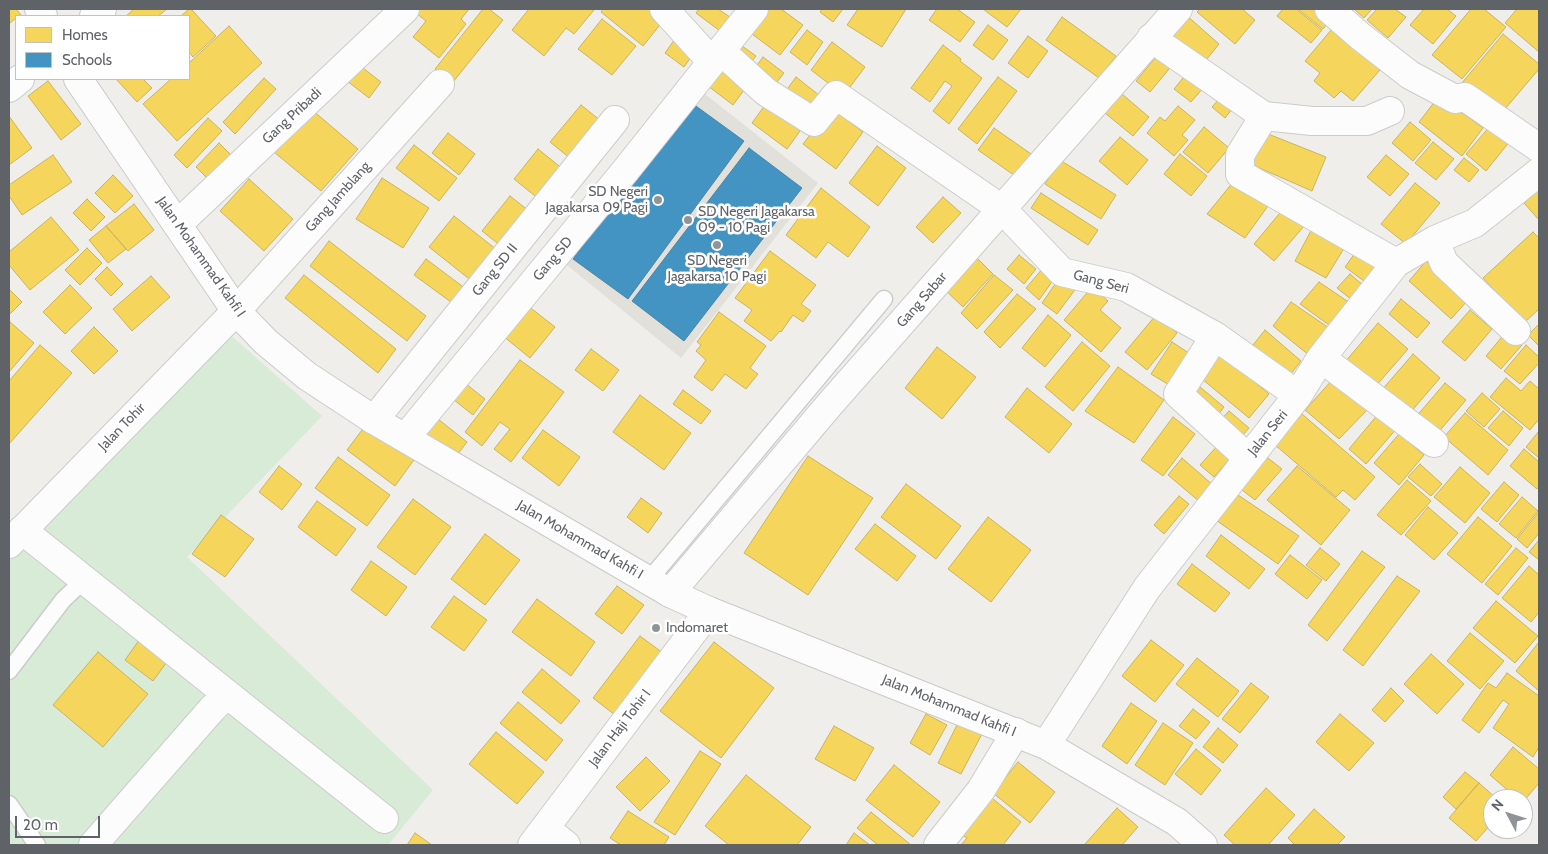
<!DOCTYPE html>
<style>
body{margin:0}
#map{position:relative;width:1548px;height:854px;overflow:hidden;background:#efeeea;font-family:Cabin,sans-serif}
canvas{display:block}
.frame{position:absolute;inset:0;border:10px solid #5f6368;pointer-events:none}
.legend{position:absolute;left:15px;top:15px;width:175px;height:65px;box-sizing:border-box;background:#fff;border:1px solid #bfc1c3;margin:0;padding:6px 9px;list-style:none;font-size:15px;color:#5f6368}
.legend li{display:flex;align-items:center;gap:10px;height:25px}
.legend b{width:25px;border:1px solid #bfc1c3}
.north{position:absolute;left:1483px;top:789px;width:50px;height:50px;box-sizing:border-box;background:#fff;border:1px solid #bfc1c3;border-radius:50%;rotate:310deg;font-size:14px;font-weight:700;line-height:20px;text-align:center;color:#5f6368}
.north::after{content:'';display:block;margin:auto;width:18px;height:22px;background:#919496;clip-path:polygon(50% 0,100% 100%,50% 72%,0 100%)}
.scale{position:absolute;left:15px;top:816px;width:85px;height:22px;box-sizing:border-box;border:2px solid #5f6368;border-top:0;padding-left:6px;font-size:15px;line-height:18px;white-space:nowrap;color:#5f6368;-webkit-text-stroke:4px #fff;paint-order:stroke}
</style>
<div id="map">
<canvas width="1548" height="854"></canvas>
<div class="frame"></div>
<ul class="legend">
<li><b style="height:14px;background:#f6d55c"></b>Homes</li>
<li><b style="height:14px;background:#4393c3"></b>Schools</li>
</ul>
<div class="north">N</div>
<div class="scale">20 m</div>
</div>
<script>
const c = document.querySelector('canvas').getContext('2d');
c.lineJoin = 'round';
function fill(path, color) { c.fillStyle = color; c.fill(path, 'evenodd'); }
const toPath = rows => new Path2D(rows.map(r => 'M' + r).join(''));
function strokePath(path, color, width, dash) { c.strokeStyle = color; c.lineWidth = width; c.lineCap = dash ? 'butt' : 'round'; c.setLineDash(dash || []); c.stroke(path); }
function drawText(font, color, halo, rows, align = 'center') {
  c.font = font + ' Cabin,sans-serif'; c.lineWidth = 5; c.setLineDash([]); c.textBaseline = 'middle'; c.strokeStyle = halo; c.fillStyle = color; for (const [text, x, y, turn = 0] of rows) {
    c.save(); c.translate(x, y); c.rotate((+turn || 0) * Math.PI / 180); c.textAlign = isNaN(turn) ? turn : align; if (halo) c.strokeText(text, 0, 0); c.fillText(text, 0, 0); c.restore();
  }
}
const education = toPath([
 [696,87,818,183,681,358,557,257]
]);
const green = toPath([
 [217,323,322,416,187,557,433,790,388,845,9,845,9,546]
]);
const homes = toPath([
 [9,9,16,9,21,15,16,16,16,18,9,24,9,9],
 [134,9,167,9,158,16,126,16,134,9],
 [189,9,191,9,216,36,193,57,189,52,189,16,181,16,189,9],
 [411,9,469,9,461,19,466,24,439,58,413,37,426,21,411,9],
 [483,9,489,9,503,20,453,82,435,69,483,9],
 [529,9,593,9,594,10,574,34,566,28,544,56,512,30,529,9],
 [603,9,658,9,667,16,643,46,601,12,603,9],
 [699,9,718,9,730,17,720,31,696,13,699,9],
 [764,9,781,9,803,25,780,55,748,31,764,9],
 [822,9,843,9,833,22,820,12,822,9],
 [858,9,906,9,882,47,847,25,858,9],
 [937,9,957,9,975,22,960,42,929,20,937,9],
 [983,9,1021,9,1007,27,983,9],
 [1200,9,1242,9,1255,20,1235,44,1197,12,1200,9],
 [1283,9,1296,9,1322,30,1311,43,1277,16,1283,9],
 [1298,9,1328,9,1335,14,1323,29,1298,9],
 [1354,9,1372,9,1364,18,1354,9],
 [1377,9,1395,9,1406,17,1388,38,1367,20,1377,9],
 [1424,9,1447,9,1456,16,1433,44,1410,25,1424,9],
 [1471,9,1484,9,1506,27,1462,79,1432,55,1471,9],
 [1517,9,1539,9,1539,52,1505,23,1517,9],
 [1185,14,1219,44,1203,64,1168,35,1185,14],
 [1062,17,1116,56,1099,78,1046,40,1062,17],
 [602,19,636,46,612,75,578,49,602,19],
 [1337,23,1386,63,1353,101,1341,91,1334,98,1314,81,1320,73,1305,61,1337,23],
 [988,25,1008,40,993,60,973,45,988,25],
 [229,26,262,63,177,141,143,104,171,79,189,79,189,63,229,26],
 [807,30,823,42,807,65,790,52,807,30],
 [1503,34,1539,64,1539,69,1499,116,1461,84,1503,34],
 [677,36,696,50,684,67,665,53,677,36],
 [1028,36,1048,51,1028,78,1008,63,1028,36],
 [832,42,865,67,844,95,811,70,832,42],
 [738,43,756,56,745,70,727,57,738,43],
 [943,45,961,59,960,61,982,78,949,124,933,111,952,86,945,81,930,102,911,88,943,45],
 [1160,52,1174,63,1150,92,1136,81,1160,52],
 [763,57,784,73,770,91,749,76,763,57],
 [354,61,381,82,369,98,342,77,354,61],
 [725,63,750,82,733,105,708,86,725,63],
 [1187,73,1204,87,1191,102,1174,89,1187,73],
 [796,77,824,99,812,116,783,95,796,77],
 [998,77,1017,91,977,144,958,129,998,77],
 [264,78,276,89,235,134,223,122,264,78],
 [116,79,143,79,152,88,137,102,116,79],
 [48,81,81,124,61,140,28,96,48,81],
 [1122,94,1149,117,1133,136,1105,113,1122,94],
 [1439,96,1483,128,1462,156,1419,122,1439,96],
 [770,98,805,124,787,149,752,123,770,98],
 [1220,98,1233,108,1225,118,1212,107,1220,98],
 [581,105,601,121,571,159,550,142,581,105],
 [1178,106,1195,120,1182,135,1188,140,1174,156,1147,133,1160,117,1165,121,1178,106],
 [831,108,863,132,836,169,803,144,831,108],
 [311,109,358,149,321,191,274,152,311,109],
 [9,116,32,148,9,165,9,116],
 [208,118,222,131,187,168,174,155,208,118],
 [1410,122,1431,140,1413,161,1392,143,1410,122],
 [1491,125,1510,141,1486,171,1466,154,1491,125],
 [1204,127,1229,148,1208,173,1183,152,1204,127],
 [994,128,1034,156,1018,178,978,150,994,128],
 [1263,132,1326,157,1312,191,1248,163,1263,132],
 [448,133,475,154,459,175,432,153,448,133],
 [1120,137,1148,160,1127,185,1099,161,1120,137],
 [1433,142,1454,159,1436,180,1415,163,1433,142],
 [219,143,231,155,208,179,196,167,219,143],
 [414,145,457,178,439,201,396,168,414,145],
 [877,146,906,168,878,206,849,183,877,146],
 [538,149,564,170,540,200,514,179,538,149],
 [1180,154,1207,176,1191,196,1164,174,1180,154],
 [53,155,72,182,22,215,9,196,9,185,53,155],
 [1386,155,1409,174,1390,196,1367,177,1386,155],
 [1464,158,1479,170,1469,182,1454,170,1464,158],
 [1060,160,1116,195,1101,219,1045,184,1060,160],
 [113,175,133,196,115,213,95,193,113,175],
 [382,178,429,208,403,248,356,219,382,178],
 [249,179,293,219,264,251,220,211,249,179],
 [1234,181,1270,203,1245,238,1207,214,1234,181],
 [1415,183,1440,203,1406,244,1381,224,1415,183],
 [821,188,870,227,848,257,828,242,816,258,786,235,821,188],
 [1539,189,1539,220,1524,203,1539,189],
 [1041,193,1098,230,1088,245,1031,208,1041,193],
 [510,196,534,215,506,250,482,231,510,196],
 [943,197,961,213,933,243,916,227,943,197],
 [87,199,105,217,91,231,73,213,87,199],
 [134,204,154,230,128,251,106,226,134,204],
 [1284,208,1305,225,1274,261,1254,244,1284,208],
 [454,216,497,250,473,282,429,247,454,216],
 [51,217,79,250,30,290,9,265,9,252,51,217],
 [1315,223,1346,245,1326,278,1295,261,1315,223],
 [106,226,126,249,108,263,89,240,106,226],
 [1533,232,1539,238,1539,309,1524,323,1483,278,1533,232],
 [329,241,426,316,407,341,310,266,329,241],
 [1360,246,1388,268,1372,287,1345,267,1360,246],
 [87,248,102,263,80,285,65,270,87,248],
 [770,251,816,285,801,304,811,311,803,322,793,315,781,332,780,331,771,341,744,321,752,310,735,298,770,251],
 [974,255,993,274,963,307,943,288,974,255],
 [1019,255,1036,269,1024,284,1007,269,1019,255],
 [426,259,466,289,455,305,414,275,426,259],
 [1426,261,1469,299,1451,319,1409,281,1426,261],
 [107,267,123,284,111,296,95,279,107,267],
 [1044,267,1056,276,1039,300,1026,288,1044,267],
 [1350,274,1364,286,1352,300,1337,288,1350,274],
 [304,275,396,349,378,373,285,298,304,275],
 [994,275,1013,290,977,329,961,313,994,275],
 [151,276,170,297,132,331,113,309,151,276],
 [1060,277,1077,287,1057,314,1042,303,1060,277],
 [1319,282,1353,305,1333,328,1300,304,1319,282],
 [70,285,92,308,65,334,43,312,70,285],
 [1092,287,1108,301,1100,310,1121,328,1101,352,1064,320,1092,287],
 [9,289,22,302,9,315,9,289],
 [1017,294,1036,309,1000,348,984,332,1017,294],
 [1401,299,1430,323,1417,338,1389,314,1401,299],
 [1291,302,1332,330,1310,356,1273,326,1291,302],
 [527,305,555,327,530,358,503,336,527,305],
 [1470,310,1492,329,1465,361,1442,342,1470,310],
 [719,312,766,346,750,368,758,374,746,389,725,374,712,391,694,377,706,360,696,351,701,345,697,342,719,312],
 [1048,315,1071,335,1045,367,1022,348,1048,315],
 [1156,315,1177,333,1147,370,1125,352,1156,315],
 [10,322,34,343,9,372,9,324,10,322],
 [1378,323,1408,349,1375,387,1345,362,1378,323],
 [1539,324,1539,346,1528,335,1539,324],
 [94,327,118,351,94,374,71,351,94,327],
 [1265,330,1301,361,1286,380,1249,350,1265,330],
 [1506,332,1522,345,1501,369,1486,356,1506,332],
 [1082,342,1110,366,1073,411,1045,387,1082,342],
 [1172,342,1192,355,1171,386,1151,374,1172,342],
 [40,345,72,373,9,444,9,381,40,345],
 [1526,345,1539,357,1539,363,1520,384,1504,371,1526,345],
 [937,347,976,377,942,419,905,388,937,347],
 [591,349,619,370,603,391,575,370,591,349],
 [1217,350,1269,394,1249,418,1196,374,1217,350],
 [1413,354,1440,378,1409,414,1381,391,1413,354],
 [520,360,564,392,511,462,494,449,510,429,500,422,482,446,465,432,520,360],
 [1118,367,1164,400,1134,443,1085,411,1118,367],
 [1506,378,1521,391,1530,381,1539,389,1539,419,1530,430,1490,397,1506,378],
 [1333,379,1368,409,1339,439,1305,410,1333,379],
 [461,380,485,399,473,415,449,396,461,380],
 [1194,382,1224,407,1215,419,1186,393,1194,382],
 [1445,383,1466,400,1436,435,1415,418,1445,383],
 [1027,388,1072,424,1049,453,1005,417,1027,388],
 [683,390,711,411,701,424,673,404,683,390],
 [1482,393,1500,409,1484,427,1466,411,1482,393],
 [640,395,691,433,664,470,613,432,640,395],
 [1229,411,1249,428,1237,442,1217,424,1229,411],
 [1503,411,1523,428,1509,446,1488,428,1503,411],
 [1379,413,1398,427,1366,464,1349,449,1379,413],
 [1465,413,1508,450,1488,475,1444,437,1465,413],
 [1302,414,1375,477,1355,500,1343,490,1336,497,1275,445,1302,414],
 [1173,417,1195,434,1163,476,1141,460,1173,417],
 [438,419,467,442,454,459,425,436,438,419],
 [368,422,416,457,395,486,347,450,368,422],
 [543,430,580,457,559,486,522,458,543,430],
 [1539,431,1539,458,1526,447,1539,431],
 [1399,434,1424,455,1399,485,1374,463,1399,434],
 [1219,444,1233,455,1214,477,1200,465,1219,444],
 [1524,449,1539,462,1539,486,1537,489,1510,466,1524,449],
 [1264,455,1282,469,1255,500,1237,486,1264,455],
 [808,456,873,498,808,595,744,553,808,456],
 [338,457,390,495,367,526,315,488,338,457],
 [1182,458,1214,486,1200,502,1168,475,1182,458],
 [1420,464,1442,484,1431,496,1408,477,1420,464],
 [279,466,302,484,282,510,259,492,279,466],
 [1297,466,1350,510,1321,545,1267,500,1297,466],
 [1460,467,1490,493,1465,523,1434,497,1460,467],
 [1407,480,1431,501,1401,535,1377,515,1407,480],
 [1504,482,1519,495,1497,522,1481,509,1504,482],
 [906,484,961,526,936,559,881,517,906,484],
 [1232,491,1299,536,1278,564,1213,518,1232,491],
 [1179,496,1189,504,1164,534,1154,525,1179,496],
 [1522,497,1538,511,1516,538,1499,524,1522,497],
 [641,498,662,513,648,533,627,517,641,498],
 [413,499,451,527,415,575,377,547,413,499],
 [317,501,356,529,336,556,298,527,317,501],
 [1428,507,1458,533,1434,560,1405,535,1428,507],
 [1539,512,1539,533,1527,548,1517,539,1539,512],
 [221,515,254,539,225,577,192,554,221,515],
 [988,517,1031,550,991,602,948,569,988,517],
 [1478,517,1512,546,1482,583,1447,554,1478,517],
 [875,524,916,556,897,581,855,549,875,524],
 [485,534,520,560,485,605,451,579,485,534],
 [1221,535,1265,569,1249,589,1206,556,1221,535],
 [1539,540,1539,560,1529,552,1539,540],
 [1320,548,1340,564,1326,581,1306,565,1320,548],
 [1516,548,1528,558,1498,595,1485,584,1516,548],
 [1362,551,1385,567,1327,641,1308,625,1362,551],
 [1290,555,1322,580,1307,599,1275,574,1290,555],
 [371,561,407,587,386,616,351,590,371,561],
 [1192,564,1230,593,1215,612,1177,584,1192,564],
 [1529,566,1539,575,1539,612,1531,622,1502,598,1529,566],
 [1397,576,1420,591,1363,666,1343,650,1397,576],
 [617,586,644,605,622,634,595,614,617,586],
 [454,596,487,620,464,651,431,627,454,596],
 [537,599,595,642,571,676,512,632,537,599],
 [1496,601,1538,636,1515,663,1473,628,1496,601],
 [1470,633,1504,661,1480,689,1447,661,1470,633],
 [640,636,663,653,615,715,593,698,640,636],
 [140,639,169,659,153,681,125,660,140,639],
 [1151,640,1184,665,1155,702,1122,676,1151,640],
 [714,642,774,688,721,758,660,711,714,642],
 [1539,642,1539,691,1516,671,1539,642],
 [98,652,148,694,103,747,53,705,98,652],
 [1431,654,1464,684,1437,714,1404,684,1431,654],
 [1197,658,1239,691,1218,717,1176,684,1197,658],
 [542,669,580,701,561,724,522,692,542,669],
 [1507,673,1539,696,1539,747,1533,757,1493,728,1509,704,1503,700,1479,733,1462,720,1488,683,1496,688,1507,673],
 [1251,683,1269,697,1240,733,1222,719,1251,683],
 [1391,688,1404,701,1385,722,1372,710,1391,688],
 [518,702,563,740,546,761,500,723,518,702],
 [1131,703,1157,721,1127,764,1102,746,1131,703],
 [1193,709,1210,722,1196,739,1179,726,1193,709],
 [926,714,947,725,930,755,910,743,926,714],
 [1340,714,1374,743,1349,771,1316,742,1340,714],
 [959,721,983,732,961,774,938,763,959,721],
 [1163,723,1193,743,1165,785,1135,765,1163,723],
 [834,726,874,748,855,781,815,759,834,726],
 [1218,728,1238,745,1223,763,1203,747,1218,728],
 [496,732,544,772,517,804,469,764,496,732],
 [1513,747,1539,769,1539,783,1523,802,1523,799,1518,799,1490,775,1513,747],
 [1196,749,1221,770,1201,795,1175,774,1196,749],
 [700,751,721,764,675,835,654,822,700,751],
 [646,757,670,781,640,811,616,787,646,757],
 [1018,762,1055,792,1030,823,993,793,1018,762],
 [894,765,940,802,913,837,866,800,894,765],
 [1465,772,1479,783,1456,809,1443,797,1465,772],
 [746,775,811,827,797,845,729,845,705,826,746,775],
 [1479,783,1497,799,1493,799,1493,822,1476,841,1449,818,1479,783],
 [1266,788,1295,815,1268,845,1235,845,1224,835,1266,788],
 [992,798,1021,822,1003,845,961,845,967,838,962,835,992,798],
 [1117,808,1138,827,1122,845,1087,845,1085,844,1117,808],
 [1314,809,1345,837,1337,845,1295,845,1288,838,1314,809],
 [628,811,669,837,664,845,621,845,610,838,628,811],
 [871,812,911,845,878,845,857,828,871,812],
 [415,833,432,845,407,845,415,833],
 [854,833,870,845,846,845,854,833]
]);
const schools = toPath([
 [689,101,744,141,628,299,573,259,689,101],
 [749,148,802,188,684,341,632,301,749,148]
]);
const service = toPath([
 [649,580,884,299],
 [9,671,63,600,84,580],
 [9,804,37,845]
]);
const minor = toPath([
 [664,9,712,62],
 [1329,9,1360,36,1410,75,1455,99,1465,97,1539,148],
 [94,16,102,9],
 [1151,38,1264,116,1312,121,1367,121,1390,111],
 [721,51,766,92,814,122,836,95,1002,209,1062,272,1126,287,1215,336,1298,395],
 [9,88,20,79],
 [1264,116,1240,155,1240,174,1396,263],
 [178,224,405,9],
 [1435,240,1444,263,1516,331],
 [1215,336,1178,394,1248,458],
 [1321,358,1434,443],
 [374,420,615,120],
 [406,437,626,170,754,9],
 [22,530,227,694,212,709,93,845],
 [9,544,236,311,440,84],
 [670,593,830,404,1178,9],
 [227,694,384,819],
 [1046,745,1147,588,1298,395,1321,358,1396,263,1435,240,1475,223,1539,172],
 [545,828,566,845],
 [532,845,709,611],
 [938,845,981,790,1016,732]
]);
const secondary = toPath([
 [39,9,43,16],
 [78,79,236,311,266,342,307,376,374,420,670,593,709,611,1046,745,1177,822,1203,845]
]);
const markers = [
 [658,200,5,"#919496"],
 [688,220,5,"#919496"],
 [717,245,5,"#919496"],
 [656,628,5,"#919496"]
];
const streetNames = [
 ["Gang Pribadi",292,116,-43],
 ["Gang Jamblang",338,197,-48],
 ["Jalan Mohammad Kahfi I",201,257,55],
 ["Gang SD",553,259,-50],
 ["Gang SD II",495,270,-51],
 ["Gang Seri",1101,282,15],
 ["Gang Sabar",922,300,-49],
 ["Jalan Tohir",122,427,-46],
 ["Jalan Seri",1268,433,-51],
 ["Jalan Mohammad Kahfi I",580,540,30],
 ["Jalan Mohammad Kahfi I",949,706,22],
 ["Jalan Haji Tohir I",620,728,-53]
];
const poiNames = [
 ["SD Negeri",648,192,"right"],
 ["Jagakarsa 09 Pagi",648,208,"right"],
 ["SD Negeri Jagakarsa",698,212],
 ["09 - 10 Pagi",698,228],
 ["SD Negeri",717,261,"center"],
 ["Jagakarsa 10 Pagi",717,277,"center"],
 ["Indomaret",666,628]
];
fill(education, '#e2e0da');
fill(green, '#d8ebd6');
fill(homes, '#f6d55c');
strokePath(homes, '#c9b360', 1);
fill(schools, '#4393c3');
strokePath(schools, '#4b85a8', 1);
strokePath(service, '#cbcccc', 19);
strokePath(minor, '#cbcccc', 30);
strokePath(secondary, '#cacacb', 30);
strokePath(service, '#fdfcfc', 16);
strokePath(minor, '#fdfcfc', 28);
strokePath(secondary, '#fdfcfc', 28);
for (const [x, y, r, color] of markers) { const dot = new Path2D(); dot.arc(x, y, r, 0, 2 * Math.PI); c.fillStyle = color; c.fill(dot); strokePath(dot, '#fff', 2); }
drawText('14px', '#5f6368', '#fff', streetNames);
drawText('14px', '#5f6368', '#fff', poiNames, 'left');
</script>
